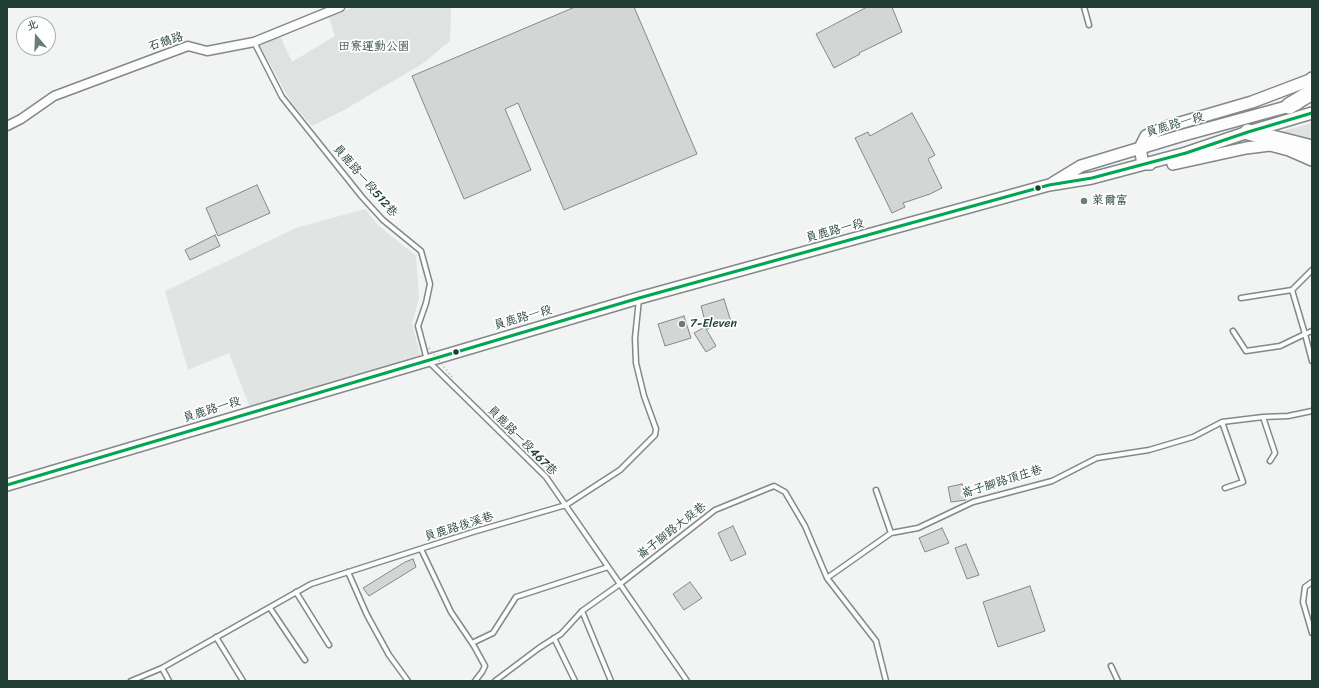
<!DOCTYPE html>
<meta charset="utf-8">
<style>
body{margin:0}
#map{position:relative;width:1319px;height:688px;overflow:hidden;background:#f2f3f3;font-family:Sriracha,"LXGW WenKai TC",sans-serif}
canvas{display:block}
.frame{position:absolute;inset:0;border:8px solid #1f3d34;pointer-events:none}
.north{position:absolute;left:16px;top:16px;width:40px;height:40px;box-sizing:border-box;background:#fff;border:1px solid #a5b1ae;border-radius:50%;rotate:341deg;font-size:11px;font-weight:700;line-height:16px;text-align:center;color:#1f3d34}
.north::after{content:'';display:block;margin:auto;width:14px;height:18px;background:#697d77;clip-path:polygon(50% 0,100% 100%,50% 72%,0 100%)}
</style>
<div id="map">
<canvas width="1319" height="688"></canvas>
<div class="frame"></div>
<div class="north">北</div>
</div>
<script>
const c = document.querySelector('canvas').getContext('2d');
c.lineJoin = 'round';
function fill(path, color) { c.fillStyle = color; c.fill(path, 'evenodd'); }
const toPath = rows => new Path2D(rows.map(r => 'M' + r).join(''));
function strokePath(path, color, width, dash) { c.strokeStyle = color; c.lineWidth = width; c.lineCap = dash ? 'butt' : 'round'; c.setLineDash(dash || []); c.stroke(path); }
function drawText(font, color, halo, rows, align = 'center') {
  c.font = font + ' Sriracha,"LXGW WenKai TC",sans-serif'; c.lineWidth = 3.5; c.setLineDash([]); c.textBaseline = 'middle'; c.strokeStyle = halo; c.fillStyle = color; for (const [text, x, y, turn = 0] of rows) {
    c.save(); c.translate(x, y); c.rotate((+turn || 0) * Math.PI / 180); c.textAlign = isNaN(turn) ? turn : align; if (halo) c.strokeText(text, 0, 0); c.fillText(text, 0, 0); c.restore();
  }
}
const built = toPath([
 [365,209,378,225,416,256,419,298,412,323,420,355,250,408,229,353,188,370,165,291,296,228]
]);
const green = toPath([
 [354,7,451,7,450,41,422,64,344,110,312,126,291,102,260,46,280,36,292,62,335,36,329,17],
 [1312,123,1312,141,1279,132]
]);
const building = toPath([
 [575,7,634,7,697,154,564,210,518,103,505,109,531,170,464,199,412,76,575,7],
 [867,7,892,7,902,32,859,53,860,54,834,68,816,34,867,7],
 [912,113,935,155,928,159,942,188,930,194,903,203,905,207,892,213,855,138,868,132,870,136,912,113],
 [257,185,270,213,218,236,206,208,257,185],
 [215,235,220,246,190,260,185,250,215,235],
 [724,299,731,322,707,329,701,306,724,299],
 [684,316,691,338,665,346,658,324,684,316],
 [705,327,716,346,706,352,694,333,705,327],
 [962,484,966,500,951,502,948,487,962,484],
 [733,526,746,554,731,561,718,533,733,526],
 [942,528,949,543,925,552,919,538,942,528],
 [966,544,979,575,967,579,955,548,966,544],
 [413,559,416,567,369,596,363,588,405,562,413,559],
 [690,582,702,598,684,610,673,594,690,582],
 [1030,586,1045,631,998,647,983,602,1030,586]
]);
const lane = toPath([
 [1084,7,1089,25],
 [254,42,282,97,362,197,383,220,421,251,430,284,426,303,418,326,427,360,546,477,687,681],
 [1241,298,1292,290],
 [1233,331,1246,351,1280,346,1305,334,1292,290,1312,270],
 [1312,331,1305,334,1312,361],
 [1263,417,1275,453,1270,461],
 [1222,422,1243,482,1225,488],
 [876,490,891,533],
 [421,549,451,612,474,646,485,666,482,672,475,681],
 [348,572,367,615,389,655,408,681],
 [1312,582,1305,587,1303,602,1312,633],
 [296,592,329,645],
 [270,608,305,660],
 [582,611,611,681],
 [216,637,243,681],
 [554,638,575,681],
 [472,643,493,633,516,597,608,567],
 [1111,666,1118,681],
 [162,668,169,681],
 [131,681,162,668,311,584,473,532,566,505,620,470,655,435,656,429,644,396,636,363,635,338,639,299],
 [495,681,539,648,561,634,582,611,620,584,715,510,774,486,785,492,805,526,827,578],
 [886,681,876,641,827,578,891,533,918,528,973,502,1052,481,1097,458,1149,450,1193,437,1222,422,1263,417,1288,416,1312,411]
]);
const street = toPath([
 [7,126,21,119,54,96,188,46,207,51,254,42,340,7]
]);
const secondary = toPath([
 [1150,164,1143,164,1140,148,1146,136,1166,127,1252,102,1310,80,1312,78],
 [1173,164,1246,148,1270,145,1289,150,1312,160],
 [1053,183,1081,166,1180,136,1297,104],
 [7,485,639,298,1049,185,1092,178,1186,153,1248,132,1312,113]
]);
const highway = toPath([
 [1289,106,1312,92],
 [1248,132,1312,148]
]);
const pathBridge = toPath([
 [429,348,452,377]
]);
const bus1 = toPath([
 [7,485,639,298,1049,185,1092,178,1186,153,1248,132,1312,113]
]);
const markers = [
 [1038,188,3.5,"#1f3d34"],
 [1084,201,4,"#697d77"],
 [682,324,4,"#697d77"],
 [456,352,3.5,"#1f3d34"]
];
const streetNames = [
 ["石鵝路",166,42,-17],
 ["員鹿路一段",1175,125,-16],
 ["員鹿路一段512巷",365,181,49],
 ["員鹿路一段",835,231,-15],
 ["員鹿路一段",523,318,-16],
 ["員鹿路一段",212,410,-17],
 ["員鹿路一段467巷",522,441,45],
 ["崙子腳路頂庄巷",1002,482,-17],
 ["員鹿路後溪巷",459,527,-17],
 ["崙子腳路大庭巷",672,531,-38]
];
const parkNames = [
 ["田寮運動公園",374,47]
];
const poiNames = [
 ["萊爾富",1092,201],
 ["7-Eleven",690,324]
];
fill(built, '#e0e4e3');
fill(green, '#dee2e1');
fill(building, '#d3d6d5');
strokePath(building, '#838988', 1);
strokePath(lane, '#838988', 7);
strokePath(street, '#838988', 11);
strokePath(secondary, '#838988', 14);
strokePath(highway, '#838988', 18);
strokePath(lane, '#fdfdfd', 4);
strokePath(street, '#fdfdfd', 8);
strokePath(secondary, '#fdfdfd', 11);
strokePath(highway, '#fdfdfd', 15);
strokePath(pathBridge, '#b4b8b7', 2, [1, 3]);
strokePath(bus1, '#00a651', 3);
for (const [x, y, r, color] of markers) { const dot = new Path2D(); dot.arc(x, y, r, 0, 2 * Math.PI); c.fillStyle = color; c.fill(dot); strokePath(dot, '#fff', 1.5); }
drawText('12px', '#1f3d34', '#fff', streetNames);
drawText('12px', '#425b54', '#fff', parkNames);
drawText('12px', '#1f3d34', '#fff', poiNames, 'left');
</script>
